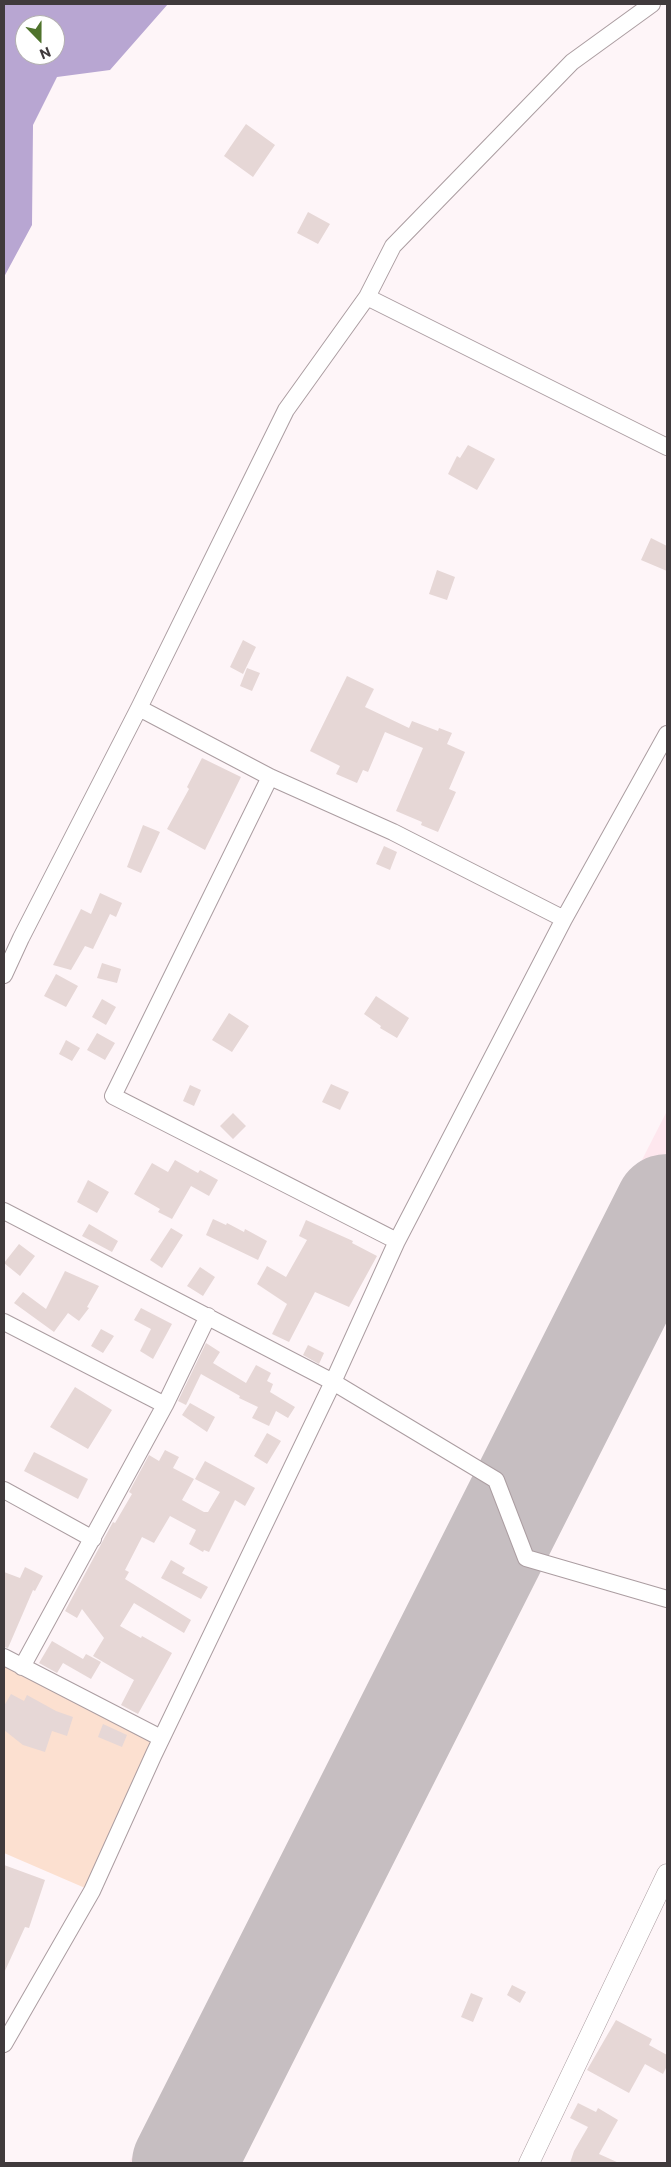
<!DOCTYPE html>
<style>
body{margin:0}
#map{position:relative;width:671px;height:2167px;overflow:hidden;background:#fef5f8;font-family:Commissioner,sans-serif}
canvas{display:block}
.frame{position:absolute;inset:0;border:5px solid #403a3c;pointer-events:none}
.north{position:absolute;left:15px;top:15px;width:50px;height:50px;box-sizing:border-box;background:#fff;border:1px solid #b3b0b1;border-radius:50%;rotate:158deg;font-size:14px;font-weight:700;line-height:20px;text-align:center;color:#403a3c}
.north::after{content:'';display:block;margin:auto;width:18px;height:22px;background:#4f732c;clip-path:polygon(50% 0,100% 100%,50% 72%,0 100%)}
</style>
<div id="map">
<canvas width="671" height="2167"></canvas>
<div class="frame"></div>
<div class="north">N</div>
</div>
<script>
const c = document.querySelector('canvas').getContext('2d');
c.lineJoin = 'round';
function fill(path, color) { c.fillStyle = color; c.fill(path, 'evenodd'); }
const toPath = rows => new Path2D(rows.map(r => 'M' + r).join(''));
function strokePath(path, color, width, dash) { c.strokeStyle = color; c.lineWidth = width; c.lineCap = dash ? 'butt' : 'round'; c.setLineDash(dash || []); c.stroke(path); }
const built = toPath([
 [667,1111,667,1313,232,2163,129,2163]
]);
const green = toPath([
 [4,1664,156,1741,92,1891,4,1853]
]);
const water = toPath([
 [4,4,168,4,110,70,57,77,33,125,32,225,4,277],
 [25,25,55,25,55,55,25,55]
]);
const runway = toPath([
 [184,2163,667,1206]
]);
const building = toPath([
 [246,124,275,145,253,177,224,156],
 [308,212,330,224,318,244,297,233],
 [468,445,495,459,477,490,448,474,457,456,460,458],
 [651,538,667,546,667,571,641,560],
 [437,570,455,577,447,600,429,594],
 [243,640,256,647,243,674,230,667],
 [247,668,260,673,252,691,240,686],
 [347,676,374,689,365,707,409,728,412,721,438,731,439,728,452,733,447,744,465,752,449,789,456,792,438,832,421,825,422,822,396,811,423,748,385,732,368,772,363,770,357,783,336,774,340,766,310,751],
 [202,758,241,777,205,850,167,829,189,789,187,787],
 [143,825,160,832,141,873,127,867],
 [384,846,397,852,390,870,376,864],
 [100,893,122,903,116,917,110,914,93,949,85,946,71,970,53,965,81,909,91,914],
 [102,963,121,969,117,983,97,978],
 [56,974,78,986,66,1007,44,996],
 [376,996,409,1018,397,1038,380,1028,381,1026,364,1014],
 [102,999,116,1007,106,1025,92,1017],
 [229,1013,249,1026,232,1052,212,1040],
 [97,1033,115,1043,105,1060,87,1050],
 [66,1040,80,1048,72,1061,59,1054],
 [331,1084,349,1092,340,1110,322,1102],
 [190,1085,201,1090,194,1106,183,1101],
 [233,1113,246,1126,233,1139,220,1126],
 [175,1160,198,1173,200,1170,218,1180,209,1196,191,1186,172,1219,158,1212,160,1209,134,1194,152,1163,168,1172],
 [88,1180,109,1192,97,1213,77,1202],
 [213,1219,226,1225,227,1223,244,1232,245,1229,267,1241,258,1260,206,1235],
 [306,1220,353,1241,352,1243,377,1256,349,1307,315,1292,289,1342,272,1334,287,1304,257,1284,267,1266,286,1277,307,1240,299,1236],
 [89,1224,118,1241,112,1252,82,1236],
 [171,1228,183,1235,162,1268,150,1260],
 [19,1244,35,1256,20,1276,4,1263],
 [200,1267,215,1277,203,1296,187,1286],
 [65,1271,99,1286,87,1307,89,1308,79,1321,68,1313,54,1332,14,1303,23,1292,46,1309],
 [141,1308,172,1324,153,1359,140,1351,151,1329,134,1320],
 [101,1329,114,1336,103,1353,91,1346],
 [206,1343,220,1352,213,1363,246,1383,256,1365,271,1373,267,1381,273,1384,270,1392,295,1407,288,1418,276,1411,269,1426,252,1418,258,1407,239,1398,240,1396,201,1374,186,1405,178,1401],
 [308,1345,324,1353,319,1364,303,1355],
 [75,1387,112,1410,88,1449,50,1427],
 [190,1403,215,1417,207,1432,182,1415],
 [267,1433,281,1441,267,1464,254,1456],
 [165,1450,179,1457,173,1468,194,1479,182,1500,204,1512,208,1512,220,1492,195,1479,205,1461,255,1488,245,1506,235,1500,209,1552,204,1550,203,1552,189,1544,196,1530,170,1516,154,1543,142,1537,125,1570,129,1572,125,1579,191,1620,184,1633,134,1603,120,1626,141,1638,142,1636,172,1653,138,1714,121,1705,134,1680,93,1656,104,1638,82,1609,77,1618,65,1611,113,1522,115,1523,132,1494,129,1492,149,1455,159,1461],
 [34,1452,88,1479,78,1499,24,1471],
 [171,1560,185,1568,182,1573,208,1587,201,1599,161,1578],
 [25,1567,43,1576,35,1591,33,1590,8,1648,4,1647,4,1572,20,1578],
 [52,1641,83,1659,86,1654,101,1662,91,1679,63,1663,57,1673,39,1663],
 [11,1694,24,1701,27,1695,56,1711,73,1717,67,1736,52,1731,45,1752,23,1745,4,1730,4,1706],
 [103,1724,127,1735,122,1747,98,1737],
 [4,1865,45,1880,29,1928,25,1927,4,1973],
 [512,1985,526,1992,520,2003,507,1995],
 [471,1993,483,1998,473,2022,461,2017],
 [616,2020,652,2039,649,2045,667,2055,667,2066,663,2074,645,2064,629,2093,587,2070],
 [578,2103,596,2112,598,2108,618,2120,599,2154,619,2163,570,2163,574,2151,588,2127,570,2118]
]);
const minor = toPath([
 [367,297,667,447],
 [270,777,113,1096,397,1241],
 [564,919,667,734],
 [4,975,21,938,139,708,286,410,367,297,393,246,572,62,652,4],
 [4,1211,333,1382,496,1480,526,1558,667,1599],
 [4,1322,165,1405],
 [4,1490,93,1539],
 [4,1657,161,1738],
 [22,1667,165,1405,208,1316],
 [4,2044,92,1891,154,1754,333,1382,397,1241,564,919,393,832,270,777,139,708]
]);
const tertiary = toPath([
 [529,2163,667,1874]
]);
fill(built, '#fee7ee');
fill(green, '#fce0d0');
fill(water, '#b8a6d2');
strokePath(runway, '#c6bec1', 104);
fill(building, '#e6d7d6');
strokePath(minor, '#ab9da1', 18);
strokePath(tertiary, '#ab9da1', 21);
strokePath(minor, '#fff', 16);
strokePath(tertiary, '#fff', 20);
</script>
